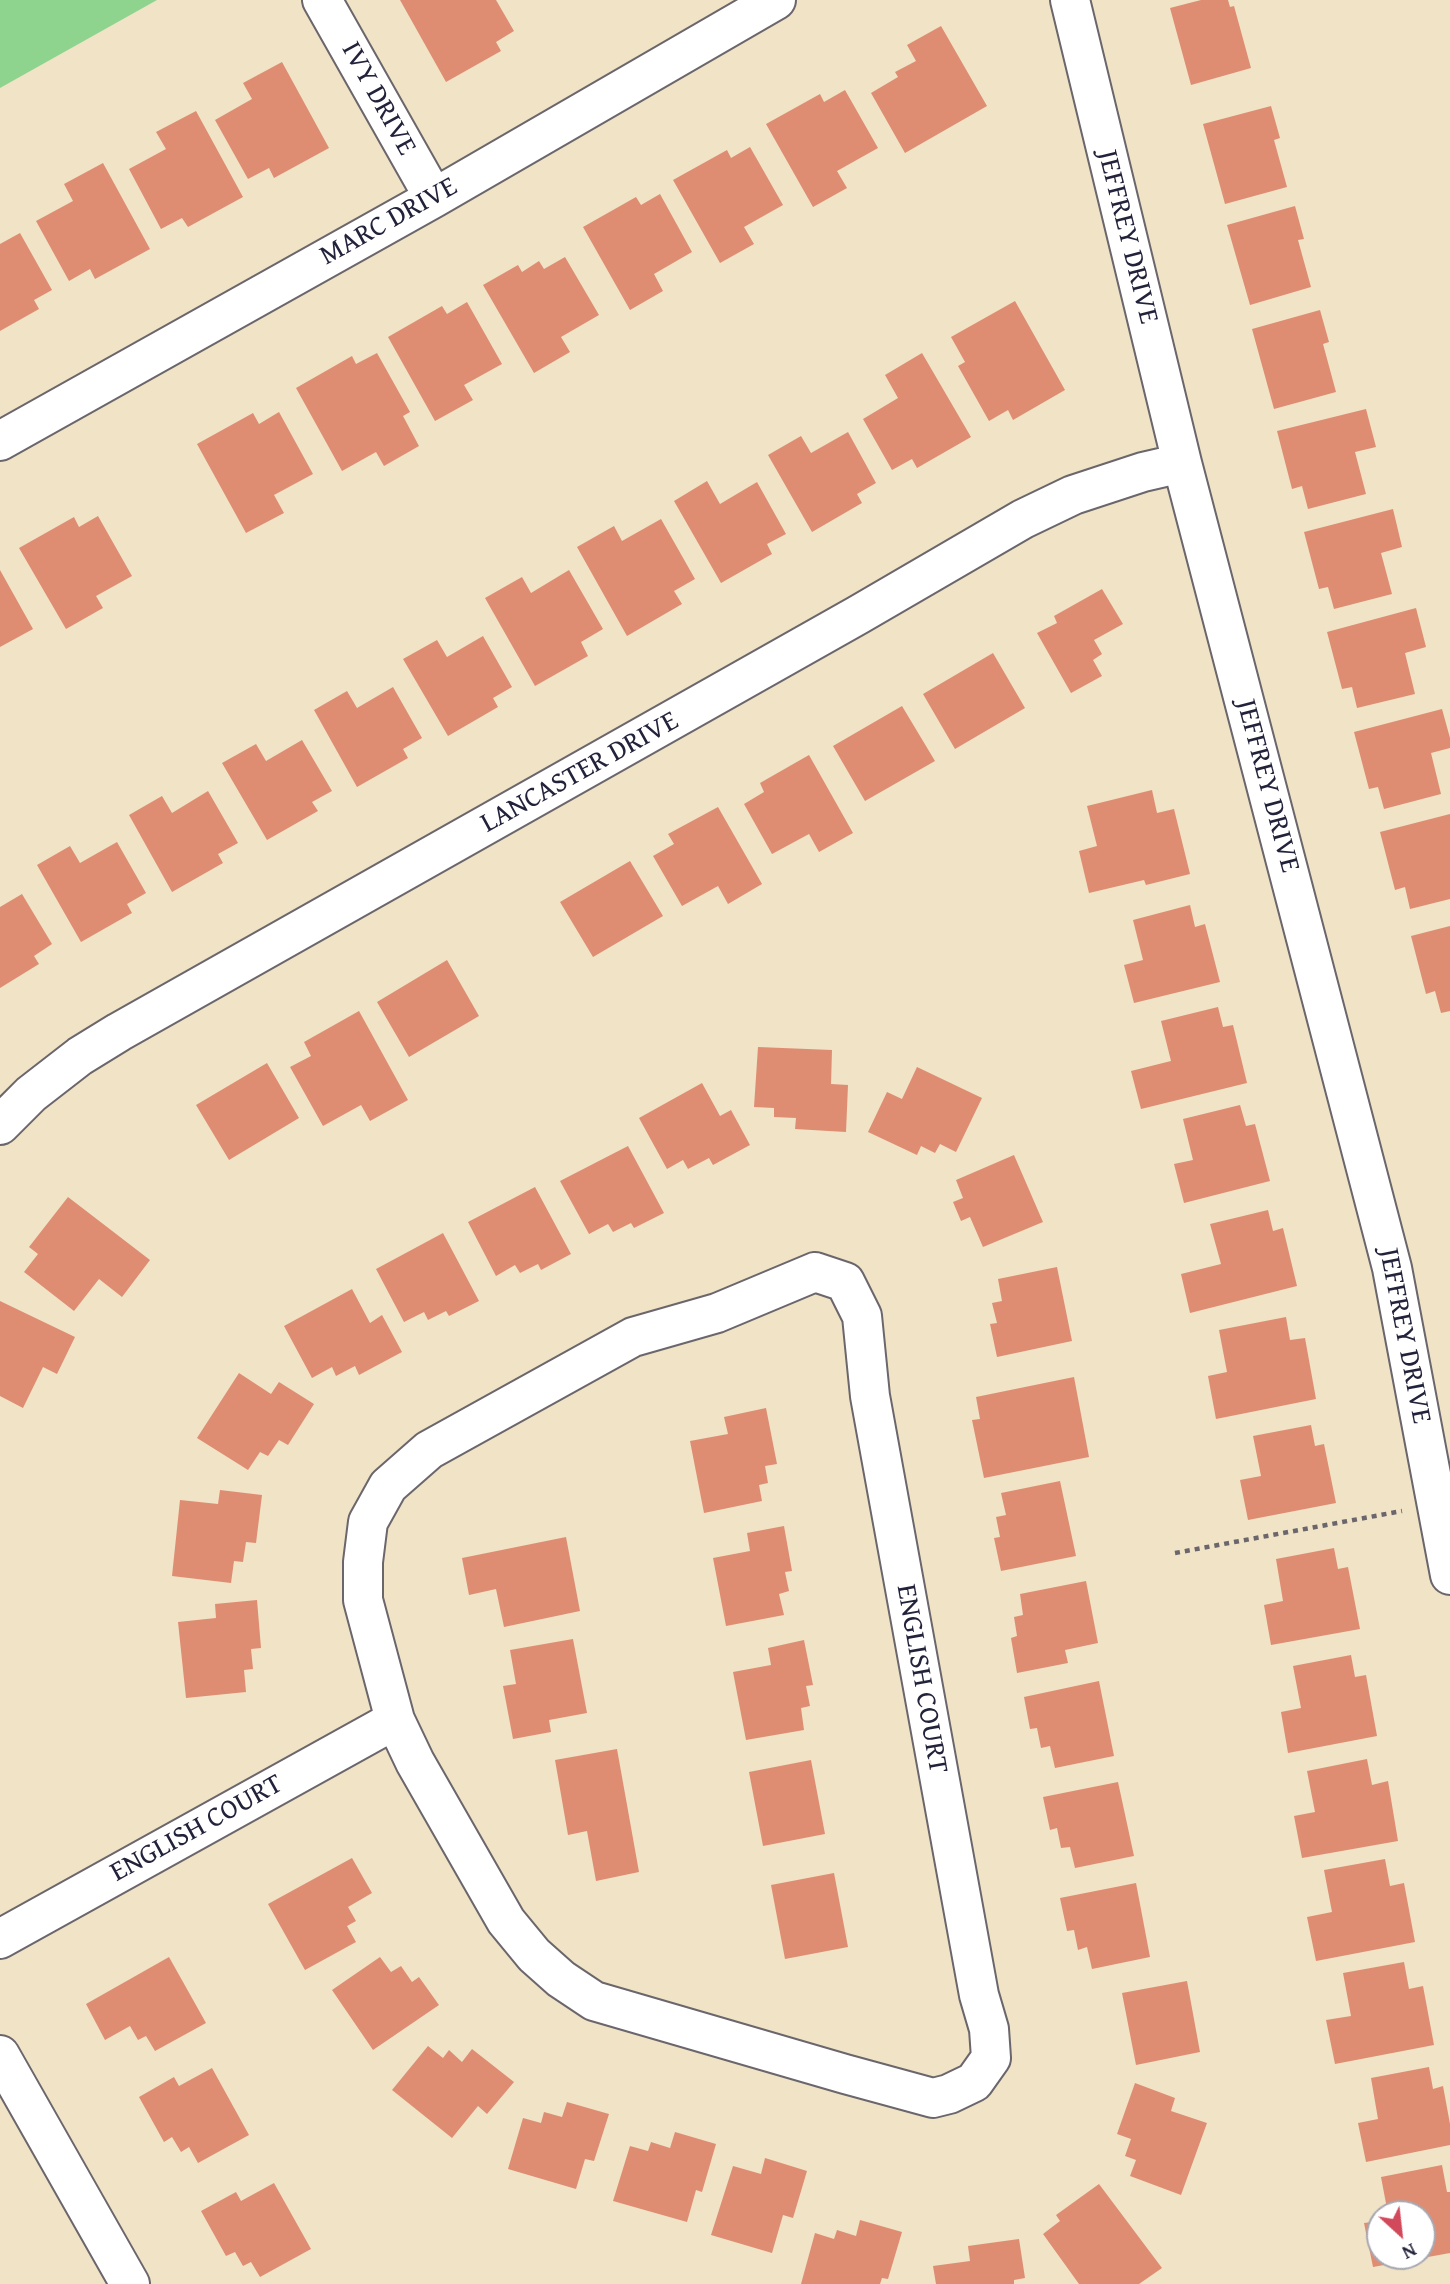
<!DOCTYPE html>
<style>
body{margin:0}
#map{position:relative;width:1450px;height:2284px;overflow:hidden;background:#f0e3c6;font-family:"Gentium Book Plus",serif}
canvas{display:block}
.north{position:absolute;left:1366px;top:2200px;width:70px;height:70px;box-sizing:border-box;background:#fff;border:2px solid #a7a7b1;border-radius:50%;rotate:153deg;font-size:19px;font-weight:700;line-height:28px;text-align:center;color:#22223b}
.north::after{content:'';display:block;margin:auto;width:24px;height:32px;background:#d1495b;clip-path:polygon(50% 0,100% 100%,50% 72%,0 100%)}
</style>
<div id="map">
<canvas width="1450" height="2284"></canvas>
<div class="north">N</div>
</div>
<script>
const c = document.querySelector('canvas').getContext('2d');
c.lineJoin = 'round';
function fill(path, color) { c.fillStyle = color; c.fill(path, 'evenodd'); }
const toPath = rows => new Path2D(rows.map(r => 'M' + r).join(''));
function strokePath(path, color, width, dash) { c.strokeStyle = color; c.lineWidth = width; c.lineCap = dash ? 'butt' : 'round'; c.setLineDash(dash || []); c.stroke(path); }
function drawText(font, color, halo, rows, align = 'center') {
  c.font = font + ' "Gentium Book Plus",serif'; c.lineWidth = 5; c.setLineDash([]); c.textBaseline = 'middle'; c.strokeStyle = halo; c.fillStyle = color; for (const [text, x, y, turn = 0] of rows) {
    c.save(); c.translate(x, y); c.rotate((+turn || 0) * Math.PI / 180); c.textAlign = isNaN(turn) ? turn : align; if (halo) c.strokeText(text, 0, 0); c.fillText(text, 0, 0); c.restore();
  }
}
const green = toPath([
 [0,0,157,0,0,88]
]);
const building = toPath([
 [400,0,496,0,514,31,496,42,501,51,446,82],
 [1201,0,1228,0,1230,7,1234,6,1251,68,1191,85,1170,8],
 [941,26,987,106,905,153,871,93,898,77,895,72,916,61,907,45],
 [282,62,329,148,274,178,269,168,248,179,215,120,252,99,243,83],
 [845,90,878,148,837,171,847,188,813,207,766,124,820,94,824,102],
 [1271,106,1280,138,1274,140,1287,187,1225,204,1203,124],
 [196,111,243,197,188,227,182,218,161,229,129,169,166,149,156,132],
 [750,147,783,205,744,227,754,244,720,263,673,180,727,150,731,158],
 [103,163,150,249,95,279,90,269,69,281,36,221,73,201,64,184],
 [660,194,692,252,654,274,663,291,630,310,583,227,636,197,641,205],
 [1295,206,1304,239,1298,240,1311,287,1250,305,1227,225],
 [20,233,52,290,34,300,39,309,0,331,0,244],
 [565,257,599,315,561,337,570,352,534,373,483,285,518,265,522,272,539,261,544,269],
 [1015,301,1065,390,1013,420,1008,410,989,421,958,366,965,362,951,337],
 [467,302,502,364,464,385,473,400,435,421,388,337,442,306,447,314],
 [1320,310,1329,342,1323,344,1336,392,1274,409,1252,329],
 [377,353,410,412,403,416,419,446,384,466,376,452,342,471,296,388,352,356,356,364],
 [922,353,971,437,917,468,912,459,892,470,863,419,898,398,885,375],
 [1366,409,1376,447,1355,452,1366,494,1308,509,1302,486,1292,489,1277,431],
 [279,412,313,474,274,495,284,513,246,533,197,444,253,413,259,424],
 [848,432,876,483,857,494,862,503,812,532,768,455,801,436,811,453],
 [707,481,720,504,757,482,786,534,767,544,772,554,721,583,674,501],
 [1393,509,1402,547,1381,553,1392,594,1334,609,1328,587,1319,589,1304,532],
 [98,516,132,576,96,596,103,608,66,629,19,548,74,517,79,527],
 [661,519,695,579,674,591,682,604,627,636,577,547,614,526,622,541],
 [0,570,33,629,0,647],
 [569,570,603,629,581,642,588,656,535,686,485,598,522,577,531,593],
 [1102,589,1123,624,1094,640,1102,654,1093,660,1102,676,1071,693,1037,633,1057,623,1054,616],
 [1416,608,1426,647,1405,653,1415,694,1357,708,1352,687,1342,689,1327,632],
 [483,636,512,687,493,698,498,707,448,736,403,659,437,640,447,657],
 [993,653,1025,708,955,749,923,694],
 [393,687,422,738,403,749,408,758,357,787,314,710,347,691,357,708],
 [902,706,935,761,865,801,833,746],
 [1442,709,1450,738,1450,748,1431,753,1441,794,1384,809,1378,787,1369,789,1354,732],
 [302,740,332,791,312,802,318,811,267,840,222,763,256,744,266,761],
 [809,755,853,833,819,852,809,834,772,854,744,804,764,792,760,783],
 [1152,790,1157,813,1174,809,1190,874,1146,885,1144,880,1089,893,1079,851,1097,846,1087,806],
 [208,791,238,843,218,854,223,863,172,892,129,815,162,796,172,813],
 [718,807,762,884,728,904,718,886,682,906,653,856,674,844,668,834],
 [1450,814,1450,899,1410,909,1405,887,1395,890,1380,832],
 [117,842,146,893,127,904,132,913,81,942,37,865,70,846,80,863],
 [630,861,663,916,593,957,560,902],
 [22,894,52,944,34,956,39,964,0,988,0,907],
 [1190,905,1195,927,1205,924,1220,982,1134,1003,1124,965,1143,960,1133,920],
 [1450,926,1450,1011,1441,1013,1435,991,1426,994,1411,936],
 [447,960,479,1016,409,1057,377,1002],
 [1218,1007,1223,1027,1233,1025,1247,1083,1141,1109,1131,1071,1171,1061,1161,1021],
 [359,1011,408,1100,370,1121,361,1105,323,1126,290,1067,311,1056,304,1042],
 [758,1047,832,1050,831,1084,848,1085,846,1132,795,1129,796,1118,774,1117,774,1108,754,1107],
 [267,1063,299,1118,229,1160,196,1105],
 [917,1067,982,1098,956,1152,940,1144,935,1153,921,1146,917,1155,868,1132,887,1092,902,1099],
 [702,1083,720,1116,731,1110,750,1145,713,1165,709,1158,688,1169,683,1160,667,1169,639,1118],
 [1240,1105,1246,1126,1255,1124,1270,1181,1184,1203,1174,1164,1193,1160,1183,1119],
 [628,1146,664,1213,634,1228,631,1223,613,1232,608,1224,589,1234,560,1181],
 [1014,1155,1043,1222,983,1247,970,1217,961,1221,953,1202,963,1198,956,1180],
 [535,1187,571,1254,541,1270,538,1264,520,1273,515,1265,496,1276,468,1222],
 [68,1197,150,1260,122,1297,99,1279,74,1311,24,1272,38,1254,29,1247],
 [1268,1210,1273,1231,1283,1228,1297,1286,1190,1313,1181,1274,1221,1264,1210,1224],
 [443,1233,479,1301,449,1316,446,1311,428,1320,424,1312,404,1322,376,1269],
 [1057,1267,1072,1341,997,1357,990,1324,997,1323,992,1303,1002,1301,998,1279],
 [352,1289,370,1323,382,1315,402,1352,359,1375,355,1366,336,1376,332,1367,312,1378,284,1326],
 [0,1301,75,1337,57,1374,43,1367,23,1408,0,1396],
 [1286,1317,1290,1340,1305,1338,1316,1399,1216,1419,1208,1376,1227,1372,1219,1330],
 [239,1373,271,1394,279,1382,314,1404,288,1445,279,1440,268,1456,260,1452,248,1470,197,1438],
 [1074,1377,1089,1457,984,1478,972,1420,980,1419,976,1397],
 [766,1408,777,1464,765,1466,768,1483,759,1485,762,1501,704,1513,690,1441,728,1434,724,1417],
 [1311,1425,1315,1446,1324,1444,1336,1503,1248,1520,1240,1480,1261,1476,1253,1436],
 [1060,1481,1076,1556,1001,1571,994,1538,1000,1537,996,1517,1006,1515,1001,1493],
 [220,1490,262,1495,256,1543,246,1542,243,1562,234,1561,231,1583,172,1576,180,1500,218,1504],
 [784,1526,792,1571,785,1572,789,1591,779,1594,784,1615,726,1626,713,1558,750,1551,747,1533],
 [566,1537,580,1611,504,1627,496,1589,469,1595,462,1558],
 [1334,1548,1338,1569,1348,1567,1360,1629,1271,1645,1264,1605,1283,1601,1276,1559],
 [1086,1581,1098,1643,1065,1650,1068,1663,1017,1673,1011,1638,1017,1636,1014,1617,1023,1615,1020,1594],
 [257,1600,261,1648,251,1649,253,1669,244,1670,246,1692,186,1698,178,1622,216,1618,215,1604],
 [573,1639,587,1713,549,1720,551,1732,513,1739,503,1686,516,1684,510,1650],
 [804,1640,813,1685,806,1686,810,1706,801,1708,804,1730,746,1740,733,1672,771,1665,768,1648],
 [1351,1655,1355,1677,1366,1675,1377,1736,1288,1753,1281,1712,1301,1708,1293,1666],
 [1099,1681,1114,1756,1055,1768,1050,1746,1041,1748,1037,1728,1030,1729,1024,1697],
 [617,1749,639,1872,596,1881,587,1831,568,1835,555,1760],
 [1367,1759,1372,1785,1388,1781,1398,1841,1302,1858,1294,1816,1315,1812,1307,1771],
 [811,1760,825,1834,763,1846,749,1772],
 [1118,1782,1134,1856,1075,1868,1070,1847,1061,1848,1057,1828,1050,1830,1043,1797],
 [352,1858,372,1893,348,1907,356,1921,347,1926,356,1942,305,1970,268,1904],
 [1385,1859,1390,1886,1404,1883,1415,1942,1316,1961,1307,1917,1332,1912,1324,1870],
 [834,1873,848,1947,785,1959,771,1885],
 [1136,1883,1150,1957,1092,1969,1087,1947,1078,1950,1074,1930,1067,1931,1060,1898],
 [169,1957,206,2023,155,2051,146,2036,138,2040,130,2026,105,2040,86,2004],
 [380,1957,391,1972,401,1966,412,1982,419,1977,439,2005,373,2050,332,1990],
 [1404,1962,1409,1989,1423,1986,1434,2045,1335,2064,1326,2020,1351,2016,1343,1973],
 [1187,1981,1200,2052,1136,2065,1122,1993],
 [428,2046,443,2058,449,2050,462,2062,472,2049,514,2082,487,2114,478,2106,452,2138,392,2090],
 [1429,2067,1433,2089,1443,2086,1450,2124,1450,2145,1366,2162,1358,2123,1378,2119,1371,2078],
 [212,2068,249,2135,198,2163,189,2147,181,2152,172,2137,164,2142,139,2097,174,2077,179,2086],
 [1135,2083,1175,2098,1171,2111,1207,2123,1181,2195,1130,2176,1136,2160,1125,2156,1131,2139,1117,2134],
 [567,2102,609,2114,594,2161,585,2159,576,2189,508,2169,523,2118,541,2123,544,2112,562,2117],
 [675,2132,716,2144,702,2192,696,2190,687,2222,613,2201,630,2146,648,2151,651,2142,670,2148],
 [765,2158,807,2171,793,2218,783,2215,772,2253,711,2235,733,2166,761,2174],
 [1442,2165,1447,2192,1450,2192,1450,2253,1373,2267,1364,2223,1380,2221,1380,2256,1422,2256,1422,2214,1388,2214,1381,2177],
 [274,2183,311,2249,260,2277,251,2262,243,2266,235,2252,226,2256,201,2211,236,2192,241,2201],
 [1099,2184,1162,2268,1139,2284,1079,2284,1043,2234,1060,2221,1056,2215],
 [860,2220,902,2232,888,2279,882,2278,880,2284,801,2284,815,2233,834,2239,837,2230,856,2236],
 [1019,2239,1025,2278,1014,2280,1014,2284,936,2284,933,2266,970,2261,968,2246]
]);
const path = toPath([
 [1175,1553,1402,1511]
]);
const minor = toPath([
 [322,0,434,198],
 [1070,0,1182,463,1392,1268,1450,1575],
 [0,441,434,198,776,0],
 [0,1125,31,1094,80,1056,119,1032,858,615,1023,519,1073,495,1143,472,1182,463],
 [815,1272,845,1282,862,1316,870,1396,979,1995,989,2029,991,2058,974,2082,949,2094,933,2098,845,2074,594,2001,561,1979,534,1955,506,1921,415,1762,395,1720,363,1600,363,1562,368,1522,388,1486,429,1450,633,1337,717,1313,815,1272],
 [0,1939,395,1720],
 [0,2055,130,2284]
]);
const streetNames = [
 ["IVY DRIVE",378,99,61],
 ["MARC DRIVE",389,222,-29],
 ["JEFFREY DRIVE",1127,237,76],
 ["LANCASTER DRIVE",580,773,-29],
 ["JEFFREY DRIVE",1267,786,75],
 ["JEFFREY DRIVE",1404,1336,79],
 ["ENGLISH COURT",921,1679,80],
 ["ENGLISH COURT",197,1829,-29]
];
fill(green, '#8fd48e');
fill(building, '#de8d73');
strokePath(minor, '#6a666c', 42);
strokePath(path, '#6a666c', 4.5, [5, 5]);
strokePath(minor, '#fff', 38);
drawText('28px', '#22223b', '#fff', streetNames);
</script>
